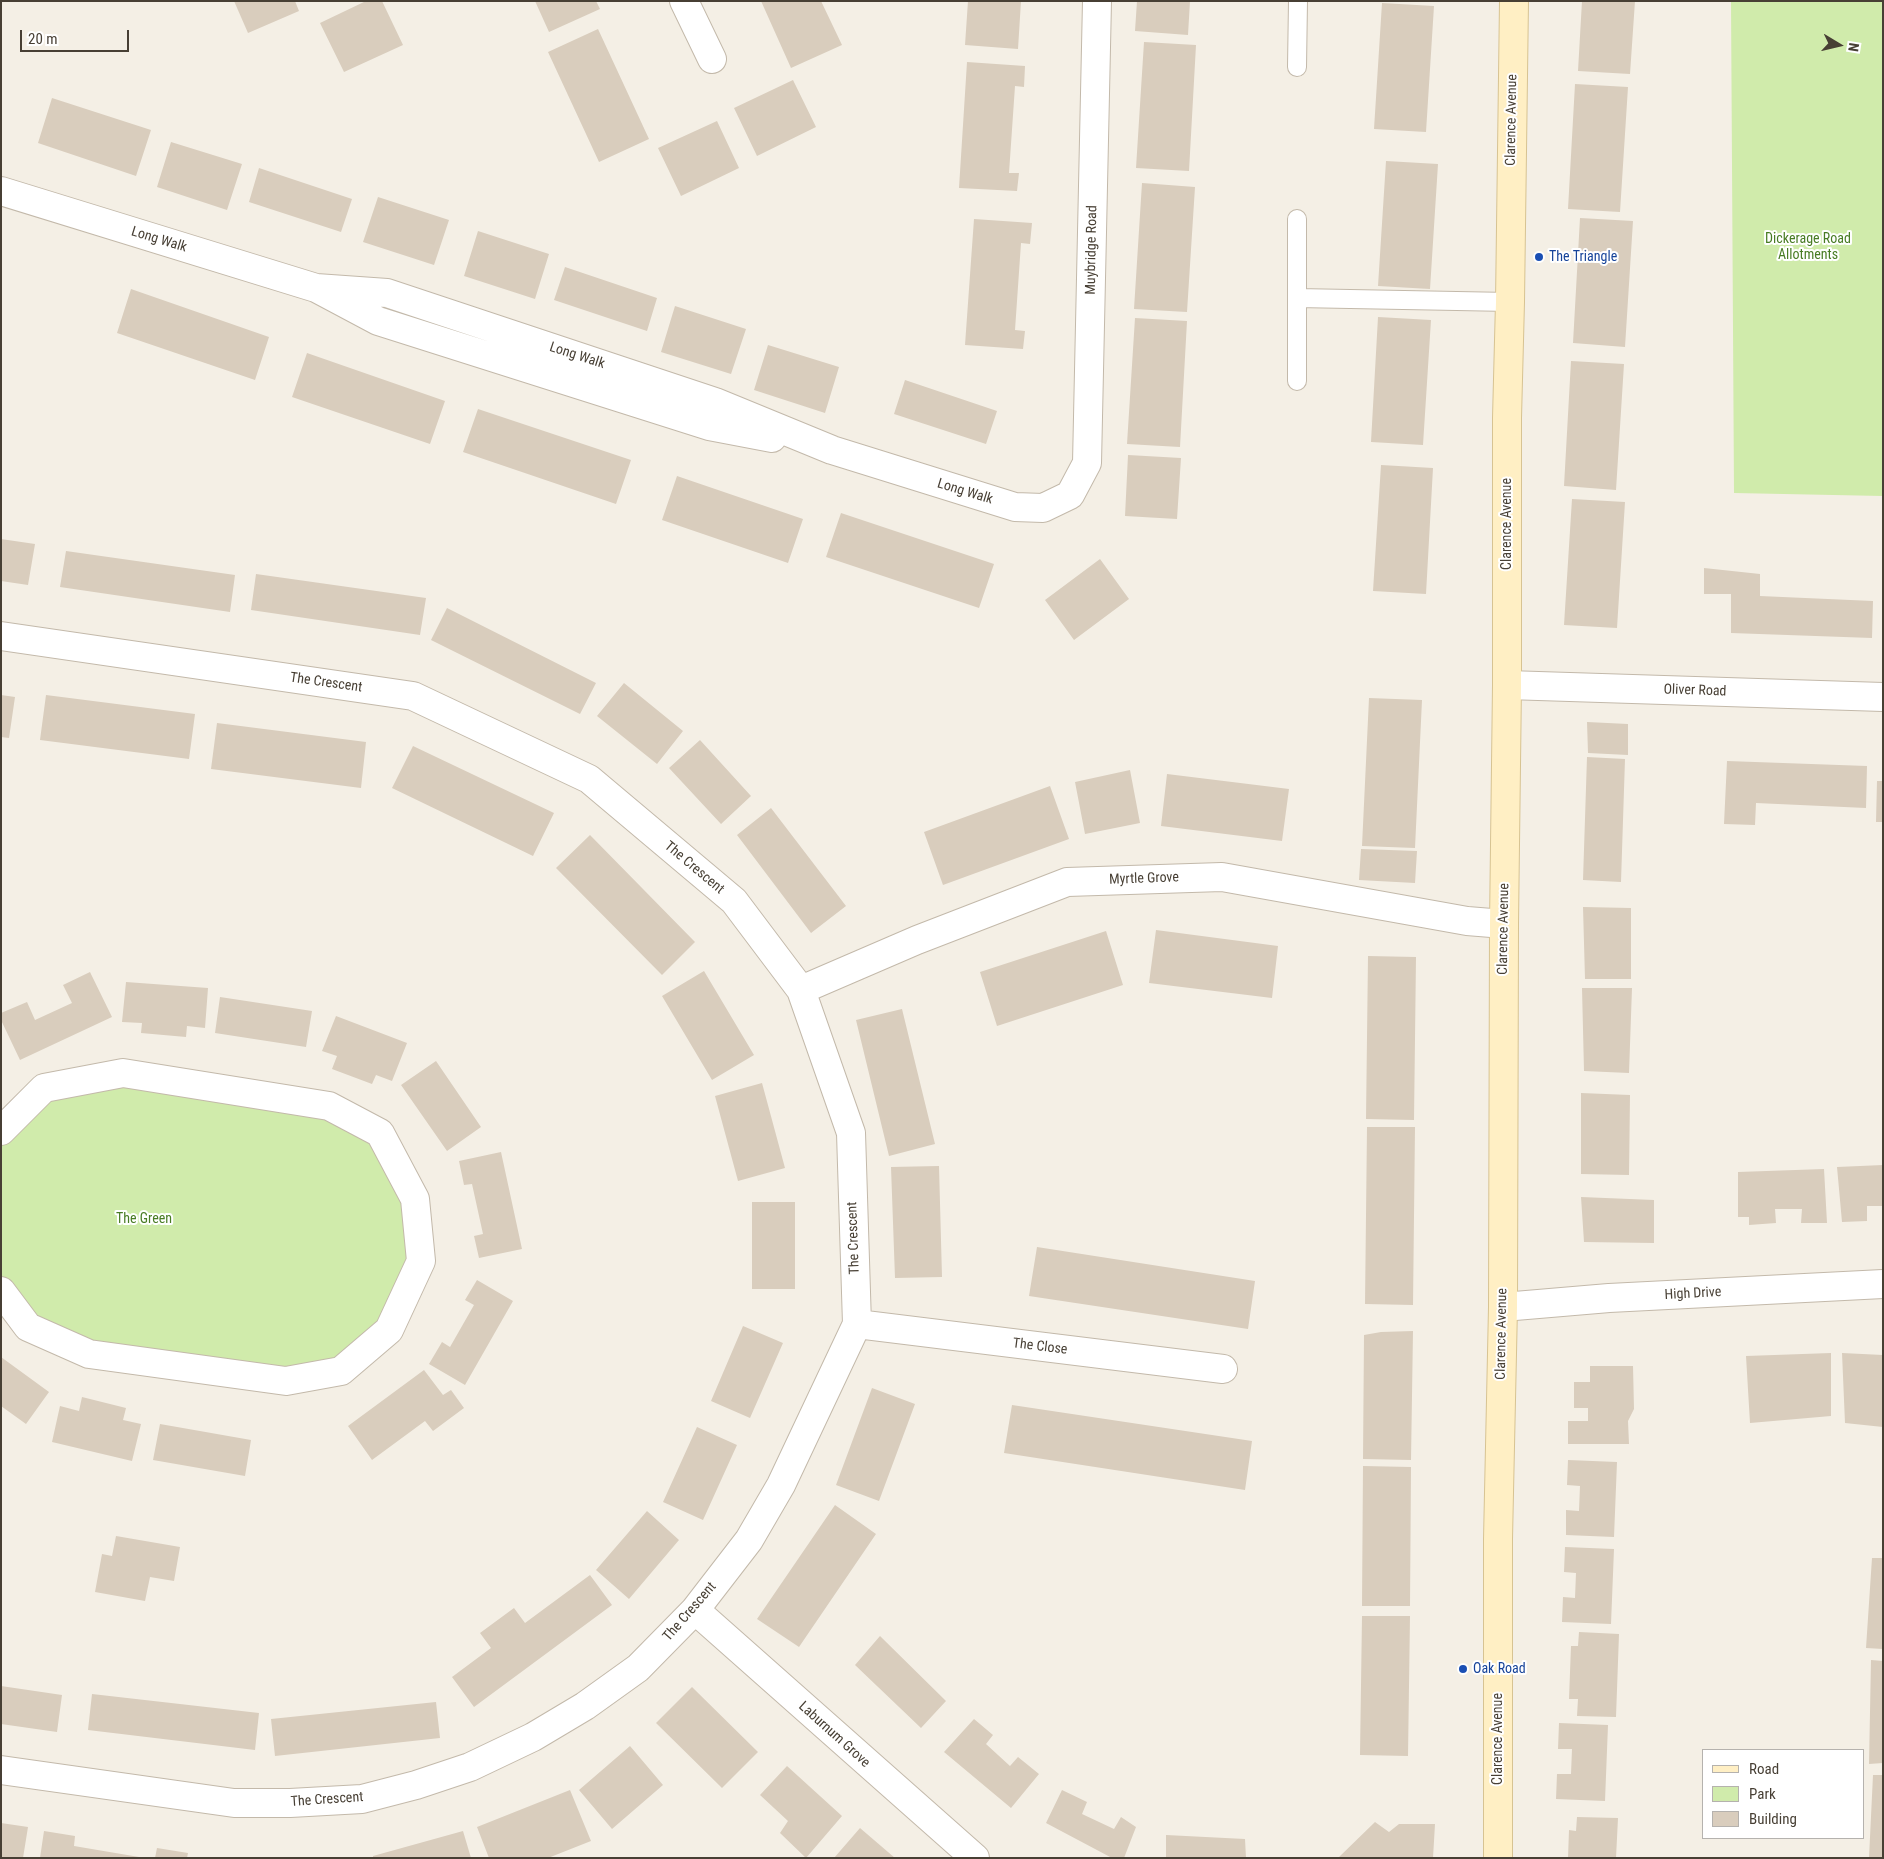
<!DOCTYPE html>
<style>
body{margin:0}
#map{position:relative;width:1884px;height:1859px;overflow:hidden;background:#f4efe5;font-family:"Roboto Condensed",sans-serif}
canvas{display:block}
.frame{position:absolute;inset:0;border:2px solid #473f34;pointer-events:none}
.legend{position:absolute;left:1702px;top:1749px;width:162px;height:90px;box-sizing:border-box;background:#fff;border:1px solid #b5b2ae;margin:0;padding:6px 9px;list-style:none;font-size:15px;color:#473f34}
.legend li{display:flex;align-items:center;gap:10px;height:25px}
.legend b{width:25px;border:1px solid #b5b2ae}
.north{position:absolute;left:1814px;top:20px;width:50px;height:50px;-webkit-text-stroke:4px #fff;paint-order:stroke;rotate:99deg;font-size:14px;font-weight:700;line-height:20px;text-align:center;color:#473f34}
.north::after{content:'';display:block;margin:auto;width:18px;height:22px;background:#473f34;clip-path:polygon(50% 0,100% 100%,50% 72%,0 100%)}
.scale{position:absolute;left:20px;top:30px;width:109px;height:22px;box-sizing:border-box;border:2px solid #473f34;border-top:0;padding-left:6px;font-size:15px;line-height:18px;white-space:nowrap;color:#473f34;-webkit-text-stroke:4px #fff;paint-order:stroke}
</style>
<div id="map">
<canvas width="1884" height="1859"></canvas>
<div class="frame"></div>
<ul class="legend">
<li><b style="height:6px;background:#ffefc4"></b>Road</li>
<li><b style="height:14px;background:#d0ebab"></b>Park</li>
<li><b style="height:14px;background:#d9cdbd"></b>Building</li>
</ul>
<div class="north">N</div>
<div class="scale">20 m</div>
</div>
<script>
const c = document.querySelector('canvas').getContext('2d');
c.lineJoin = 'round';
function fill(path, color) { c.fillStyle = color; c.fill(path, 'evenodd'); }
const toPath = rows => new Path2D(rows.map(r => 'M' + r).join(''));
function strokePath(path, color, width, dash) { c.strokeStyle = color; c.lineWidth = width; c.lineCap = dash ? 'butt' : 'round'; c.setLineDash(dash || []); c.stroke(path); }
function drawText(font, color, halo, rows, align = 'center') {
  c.font = font + ' "Roboto Condensed",sans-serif'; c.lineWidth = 4; c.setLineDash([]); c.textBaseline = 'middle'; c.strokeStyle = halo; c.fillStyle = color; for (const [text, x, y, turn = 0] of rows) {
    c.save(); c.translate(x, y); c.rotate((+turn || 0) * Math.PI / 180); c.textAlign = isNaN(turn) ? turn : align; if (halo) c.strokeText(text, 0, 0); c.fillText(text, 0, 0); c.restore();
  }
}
const green = toPath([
 [1731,1,1883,1,1883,496,1734,493],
 [123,1073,329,1106,380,1133,421,1261,389,1330,341,1371,89,1354,1,1291,1,1131,44,1088]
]);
const building = toPath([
 [234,1,295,1,299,11,248,33],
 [366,1,382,1,403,45,344,72,320,23],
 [535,1,596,1,600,9,549,32],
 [761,1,821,1,842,45,791,68],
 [968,1,1021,1,1018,49,965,45],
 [1137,1,1190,1,1188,35,1135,31],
 [1582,1,1635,1,1630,74,1578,71],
 [1382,3,1434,6,1426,132,1374,129],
 [598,29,649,139,599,162,548,52],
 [1144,42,1196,45,1189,171,1136,168],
 [967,62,1025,66,1024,87,1015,86,1009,173,1019,173,1017,191,959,188],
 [793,80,816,127,757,156,734,108],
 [1575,84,1628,87,1620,212,1568,209],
 [52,98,151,130,136,176,38,143],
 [717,121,739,168,681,196,658,148],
 [171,142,242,164,227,210,157,187],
 [1386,161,1438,164,1430,289,1378,286],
 [259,168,352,199,341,232,249,202],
 [1142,183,1195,187,1187,312,1134,309],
 [378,197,449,220,434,265,363,242],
 [1580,218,1633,221,1625,347,1573,343],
 [974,219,1032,223,1030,244,1021,243,1015,330,1025,331,1023,349,965,345],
 [478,231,549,254,535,299,464,276],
 [565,267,657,298,647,331,554,300],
 [131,289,269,337,255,380,117,333],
 [675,306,746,329,731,374,661,352],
 [1378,317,1431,320,1423,445,1371,442],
 [1135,318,1187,321,1180,447,1127,444],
 [768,345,839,367,825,413,754,390],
 [307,353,445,401,430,444,292,397],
 [1571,361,1624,364,1616,490,1564,486],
 [905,380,997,411,986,444,894,414],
 [478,409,631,460,616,504,463,452],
 [1128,455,1181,458,1177,519,1125,516],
 [1381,465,1433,468,1426,594,1373,591],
 [677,476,803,519,788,563,662,520],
 [1572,499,1625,502,1617,628,1564,625],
 [841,513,994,564,979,608,826,557],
 [1,539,35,544,28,585,1,581],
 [66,551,235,575,230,612,60,587],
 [1100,559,1129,599,1074,640,1045,600],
 [1704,568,1760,574,1760,596,1873,601,1872,638,1731,633,1731,594,1704,594],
 [256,574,426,598,420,635,251,610],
 [447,608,596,683,580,714,431,640],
 [624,683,683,731,657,764,597,716],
 [1,695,15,697,9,738,1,737],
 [46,695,195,714,189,759,40,740],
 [1369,698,1422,700,1415,848,1362,846],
 [1587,722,1628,724,1628,755,1588,753],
 [217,723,366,742,361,788,211,769],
 [700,740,751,796,721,824,669,768],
 [413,746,554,813,533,856,392,788],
 [1587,757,1625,759,1621,882,1583,880],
 [1727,761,1867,766,1866,808,1756,803,1755,825,1724,824],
 [1130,770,1140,823,1085,834,1075,782],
 [1167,774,1289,789,1282,841,1161,826],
 [1877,781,1883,781,1883,822,1876,822],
 [1050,786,1069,839,943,885,924,832],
 [771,808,846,906,811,933,737,835],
 [590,835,695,942,662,975,556,868],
 [1361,849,1417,851,1415,883,1359,880],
 [1583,907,1631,908,1631,979,1585,979],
 [1156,930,1278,946,1272,998,1149,983],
 [1106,931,1123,985,997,1026,980,972],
 [1368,956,1416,957,1414,1120,1366,1119],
 [704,971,754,1055,712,1080,662,996],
 [90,972,112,1017,20,1060,1,1020,1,1013,27,1002,35,1020,72,1003,63,985],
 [126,982,208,988,205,1028,187,1026,186,1037,141,1033,142,1023,122,1022],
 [1582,988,1632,988,1629,1073,1584,1071],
 [220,997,312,1011,306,1047,215,1033],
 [902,1009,935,1144,889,1156,856,1020],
 [336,1016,407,1043,392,1081,376,1075,372,1084,332,1069,337,1056,322,1051],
 [436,1061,481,1127,447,1151,401,1085],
 [762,1083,785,1168,738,1181,715,1096],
 [1581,1093,1630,1095,1629,1175,1581,1174],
 [1367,1127,1415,1127,1413,1305,1365,1304],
 [501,1152,522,1249,479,1258,474,1236,483,1234,472,1184,464,1185,459,1161],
 [1883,1165,1883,1206,1867,1206,1867,1221,1842,1222,1837,1167],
 [939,1166,942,1277,895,1278,891,1167],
 [1824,1169,1827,1223,1801,1223,1802,1209,1775,1209,1776,1223,1749,1225,1749,1217,1738,1217,1738,1172],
 [1581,1197,1654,1200,1654,1243,1584,1242],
 [752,1202,795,1202,795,1289,752,1289],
 [1037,1247,1255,1281,1248,1329,1029,1296],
 [477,1280,513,1301,465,1385,429,1364,442,1342,450,1347,474,1305,465,1300],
 [743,1326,783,1343,750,1418,711,1401],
 [1413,1331,1411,1460,1363,1459,1364,1335,1381,1332],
 [1831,1353,1831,1416,1750,1423,1746,1356],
 [1842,1353,1883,1355,1883,1427,1845,1423],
 [1,1357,49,1392,26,1424,1,1406],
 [1590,1366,1633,1366,1634,1409,1628,1421,1629,1444,1568,1444,1568,1421,1588,1421,1588,1408,1574,1408,1574,1382,1590,1382],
 [424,1370,443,1395,451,1390,464,1408,433,1431,425,1421,372,1460,348,1426],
 [872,1388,915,1404,879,1501,836,1485],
 [82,1397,126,1408,123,1420,141,1424,132,1461,52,1442,60,1406,79,1411],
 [1012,1405,1252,1441,1245,1490,1004,1453],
 [160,1424,251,1440,245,1476,153,1460],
 [697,1427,737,1445,703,1520,663,1502],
 [1568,1460,1617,1462,1614,1537,1566,1535,1566,1510,1579,1511,1580,1486,1567,1485],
 [1363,1466,1411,1467,1410,1606,1362,1606],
 [835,1505,876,1534,799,1647,757,1619],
 [647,1511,679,1540,629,1599,596,1570],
 [116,1536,180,1547,174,1581,150,1577,145,1601,95,1592,102,1554,112,1556],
 [1565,1547,1614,1549,1611,1624,1562,1622,1563,1597,1575,1598,1576,1573,1564,1572],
 [1872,1558,1883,1558,1883,1649,1866,1648],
 [590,1575,612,1605,474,1707,452,1677,491,1648,480,1633,514,1608,525,1623],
 [1362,1616,1410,1616,1408,1756,1360,1755],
 [1579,1632,1619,1634,1616,1717,1577,1716,1578,1699,1569,1699,1571,1646,1578,1646],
 [880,1636,946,1701,921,1728,855,1665],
 [1871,1660,1883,1661,1883,1763,1869,1764],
 [1,1686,62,1695,57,1732,1,1724],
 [692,1687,758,1752,722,1788,656,1723],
 [92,1694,259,1713,255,1750,88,1730],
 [436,1702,440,1738,275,1756,271,1719],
 [974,1719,993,1735,986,1744,1010,1766,1018,1757,1039,1774,1011,1808,944,1752],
 [1559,1723,1608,1725,1605,1801,1556,1799,1557,1774,1571,1774,1572,1749,1558,1749],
 [630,1746,663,1785,612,1829,579,1790],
 [787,1766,842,1816,806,1858,780,1833,788,1821,760,1795],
 [1873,1775,1883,1775,1883,1858,1869,1858],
 [570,1790,591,1841,548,1858,489,1858,477,1827],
 [1062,1790,1087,1802,1082,1814,1114,1829,1121,1817,1136,1827,1124,1858,1112,1858,1046,1823],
 [1577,1817,1618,1818,1616,1858,1568,1858,1569,1830,1576,1831],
 [1375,1822,1389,1832,1399,1824,1435,1824,1433,1858,1338,1858],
 [1,1823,28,1827,23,1858,1,1858],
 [860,1828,895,1858,834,1858],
 [44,1831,75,1836,74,1846,145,1858,40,1858],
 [463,1831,471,1858,373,1858,373,1856],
 [1166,1835,1245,1839,1246,1858,1166,1858],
 [157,1848,188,1853,187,1858,155,1858]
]);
const lane = toPath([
 [1297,67,1298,1],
 [1297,298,1510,302],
 [1297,381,1297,219]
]);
const street = toPath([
 [684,1,712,59],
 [1,191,316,288,378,321,709,426,772,438],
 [316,288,387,293,715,402,832,450,1015,507,1043,508,1070,495,1087,463,1097,1],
 [1,636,413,696,589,779,734,901,801,990,851,1133,857,1324,781,1485,749,1540,695,1610,638,1668,585,1706,533,1737,470,1767,416,1785,362,1799,290,1803,234,1803,1,1770],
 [1507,685,1883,697],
 [801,990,917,940,1067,882,1222,877,1467,921,1504,924],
 [1,1131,44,1088,123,1073,329,1106,380,1133,415,1199,421,1261,389,1330,341,1371,286,1381,89,1354,28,1327,1,1291],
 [1503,1307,1609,1298,1883,1284],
 [857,1324,1223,1369],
 [695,1610,975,1858]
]);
const secondary = toPath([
 [1498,1858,1498,1539,1503,1307,1504,924,1507,685,1507,418,1510,302,1514,1]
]);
const markers = [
 [1539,257,5,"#1a4fb4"],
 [1463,1669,5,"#1a4fb4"]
];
const streetNames = [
 ["Clarence Avenue",1512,120,-89],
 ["Long Walk",159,240,17],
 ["Muybridge Road",1092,250,-89],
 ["Long Walk",577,356,18],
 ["Long Walk",965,492,17],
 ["Clarence Avenue",1507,524,-90],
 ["The Crescent",326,683,8],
 ["Oliver Road",1695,691,2],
 ["The Crescent",694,868,40],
 ["Myrtle Grove",1144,879,-2],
 ["Clarence Avenue",1504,929,-89],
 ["The Crescent",854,1238,-92],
 ["High Drive",1693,1294,-3],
 ["Clarence Avenue",1502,1334,-89],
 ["The Close",1040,1347,7],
 ["The Crescent",690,1612,-49],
 ["Laburnum Grove",834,1735,42],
 ["Clarence Avenue",1498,1739,-90],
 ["The Crescent",327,1800,-4]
];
const parkNames = [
 ["Dickerage Road",1808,239],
 ["Allotments",1808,255],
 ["The Green",144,1219]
];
const transitNames = [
 ["The Triangle",1549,257],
 ["Oak Road",1473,1669]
];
fill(green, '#d0ebab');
fill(building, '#d9cdbd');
strokePath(lane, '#c3b9aa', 20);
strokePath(street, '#c3b9aa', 30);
strokePath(secondary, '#d7c392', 30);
strokePath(lane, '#fff', 18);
strokePath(street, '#fff', 28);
strokePath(secondary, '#ffefc4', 28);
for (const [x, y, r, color] of markers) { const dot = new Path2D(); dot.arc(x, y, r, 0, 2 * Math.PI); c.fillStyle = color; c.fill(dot); strokePath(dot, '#fff', 2); }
drawText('14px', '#473f34', '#fff', streetNames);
drawText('14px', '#487c24', '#fff', parkNames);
drawText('14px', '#164399', '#fff', transitNames, 'left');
</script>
